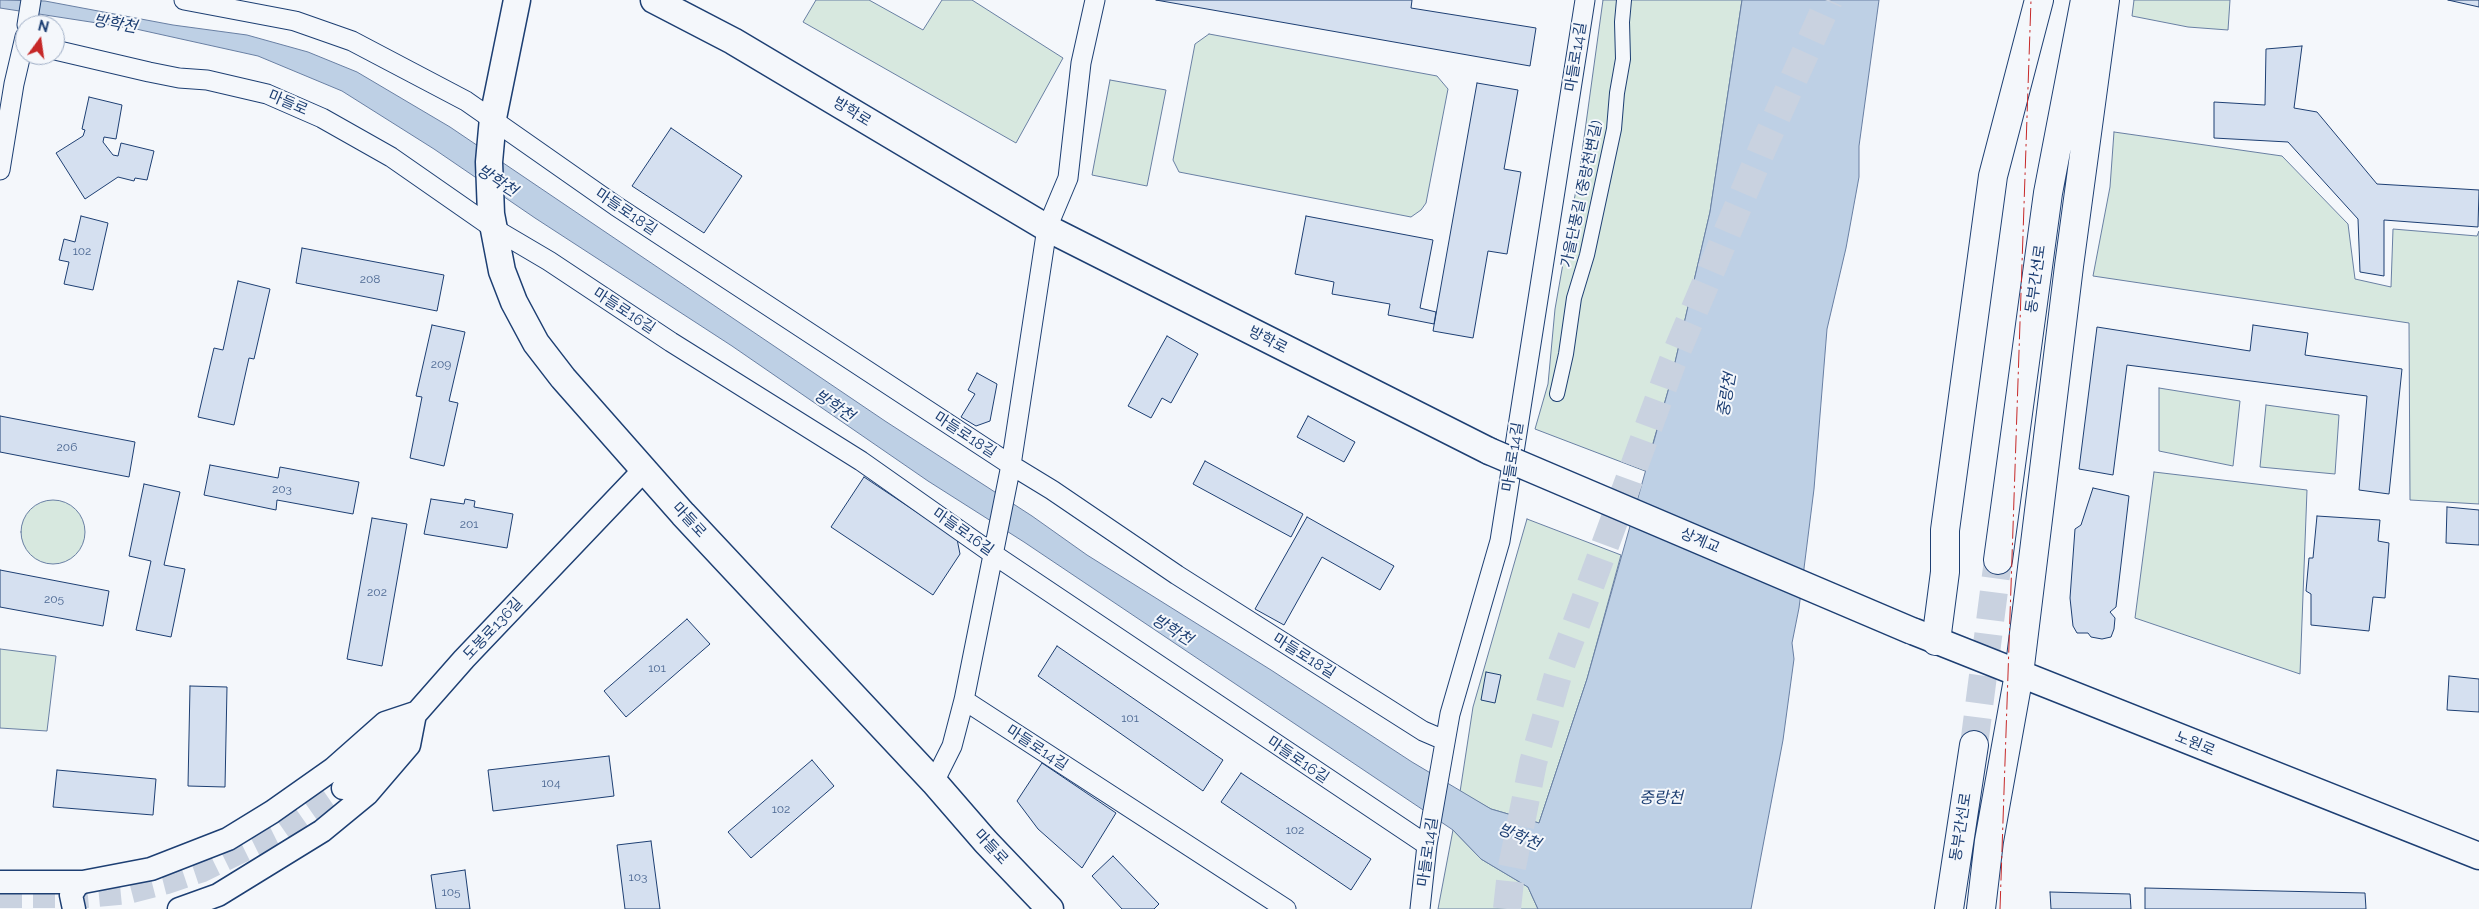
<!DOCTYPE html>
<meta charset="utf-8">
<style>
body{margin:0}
#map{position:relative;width:2479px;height:909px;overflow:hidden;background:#f4f7fb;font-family:Raleway,sans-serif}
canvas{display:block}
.north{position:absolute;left:15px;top:15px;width:50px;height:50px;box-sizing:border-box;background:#f4f7fb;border:1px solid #9eadc5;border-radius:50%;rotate:14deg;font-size:14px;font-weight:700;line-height:20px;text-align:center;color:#1d3f73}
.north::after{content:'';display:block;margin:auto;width:18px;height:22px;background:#c62828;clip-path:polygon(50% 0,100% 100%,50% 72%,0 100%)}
</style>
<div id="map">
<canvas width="2479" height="909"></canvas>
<div class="north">N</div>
</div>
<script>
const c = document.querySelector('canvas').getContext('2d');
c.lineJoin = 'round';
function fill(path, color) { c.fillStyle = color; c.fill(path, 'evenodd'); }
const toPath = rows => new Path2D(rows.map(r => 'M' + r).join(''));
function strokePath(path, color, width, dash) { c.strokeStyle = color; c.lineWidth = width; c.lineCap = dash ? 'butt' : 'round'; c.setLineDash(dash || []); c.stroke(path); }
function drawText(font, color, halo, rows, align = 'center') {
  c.font = font + ' Raleway,"Noto Sans KR",sans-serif'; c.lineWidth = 4; c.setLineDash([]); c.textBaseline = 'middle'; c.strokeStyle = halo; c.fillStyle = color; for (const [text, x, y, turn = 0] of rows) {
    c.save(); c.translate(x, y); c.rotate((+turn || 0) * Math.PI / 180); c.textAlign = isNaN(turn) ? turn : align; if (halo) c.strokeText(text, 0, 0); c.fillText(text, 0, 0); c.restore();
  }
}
const green = toPath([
 [816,0,869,0,923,30,942,0,972,0,1063,58,1016,143,803,22,816,0],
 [1603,0,1742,0,1710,212,1670,384,1645,471,1535,429,1548,384,1555,309,1580,167,1603,0],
 [2134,0,2230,0,2228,30,2188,27,2132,16,2134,0],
 [1209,34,1437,76,1448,89,1426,203,1421,210,1411,217,1179,172,1173,160,1195,44,1209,34],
 [1110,80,1166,90,1147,186,1092,175,1110,80],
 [2114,132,2282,156,2348,224,2355,279,2391,287,2393,229,2477,236,2479,231,2479,504,2410,500,2409,323,2093,276,2110,187,2114,132],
 [2159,388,2240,401,2233,466,2159,451,2159,388],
 [2266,405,2339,415,2335,474,2260,467,2266,405],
 [2154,472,2307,490,2300,674,2135,618,2154,472],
 '21 532a32 32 0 1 1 64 0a32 32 0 1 1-64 0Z',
 [1527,519,1621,555,1587,679,1539,823,1491,809,1460,792,1473,707,1527,519],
 [0,649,56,656,47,731,0,728,0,649],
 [1453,830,1481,859,1528,887,1538,909,1438,909,1453,830]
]);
const water = toPath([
 [0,0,45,1,173,25,247,35,308,52,357,72,450,127,885,421,1032,516,1087,555,1271,670,1412,762,1491,809,1539,823,1587,679,1670,384,1710,212,1742,0,1879,0,1859,146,1859,177,1846,248,1827,329,1814,489,1799,608,1792,643,1794,659,1791,681,1783,740,1751,909,1538,909,1528,887,1481,859,1453,830,1024,542,928,481,732,346,535,218,434,149,342,91,258,56,136,29,0,8,0,0]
]);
const building = toPath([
 [1156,0,1412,0,1411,8,1536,28,1530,66,1156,0],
 [2448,0,2479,0,2479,7,2448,0],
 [2302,46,2294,108,2317,112,2377,184,2479,190,2478,227,2384,220,2384,276,2360,272,2358,219,2288,142,2214,138,2214,102,2265,105,2266,49,2302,46],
 [1477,83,1518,90,1504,169,1521,172,1507,254,1488,251,1473,338,1433,331,1477,83],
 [89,97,122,105,116,139,104,137,103,142,113,155,118,156,121,143,154,151,147,180,135,178,134,181,118,177,85,199,56,153,83,136,85,130,82,129,89,97],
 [671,128,742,176,704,233,632,186,671,128],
 [81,216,108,223,93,290,64,284,69,262,59,260,64,239,75,242,81,216],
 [1306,216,1433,240,1420,308,1436,312,1434,324,1388,315,1390,304,1332,294,1334,282,1295,274,1306,216],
 [302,248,444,275,437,311,296,283,302,248],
 [238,281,270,289,254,359,249,358,234,425,198,417,214,348,223,350,238,281],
 [432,325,465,332,449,401,458,403,444,466,410,458,422,397,416,396,432,325],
 [2253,325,2308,333,2305,355,2402,369,2389,494,2359,490,2367,396,2127,365,2113,475,2079,469,2097,327,2250,351,2253,325],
 [1167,336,1198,354,1171,403,1162,398,1151,418,1128,406,1167,336],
 [977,373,997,384,990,421,976,426,961,417,975,394,968,390,977,373],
 [0,416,135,442,129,477,0,452,0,416],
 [1308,416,1355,442,1344,462,1297,437,1308,416],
 [1205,461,1303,514,1291,537,1193,484,1205,461],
 [210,465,278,478,280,467,359,482,353,514,277,500,276,510,204,495,210,465],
 [864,477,957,539,960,554,933,595,831,527,864,477],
 [144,484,180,492,164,565,185,569,171,637,136,630,151,561,129,556,144,484],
 [2093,488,2129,496,2116,607,2110,612,2115,618,2114,629,2111,637,2102,639,2091,637,2088,633,2077,633,2073,626,2070,598,2075,529,2081,525,2093,488],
 [431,499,464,504,465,499,475,501,474,507,513,514,507,548,424,534,431,499],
 [2447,507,2479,510,2479,545,2446,543,2447,507],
 [2317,516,2380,520,2378,541,2389,543,2385,598,2373,597,2369,631,2311,625,2311,594,2306,591,2309,558,2313,558,2317,516],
 [1307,517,1394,566,1380,590,1322,557,1284,625,1255,609,1307,517],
 [372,518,407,524,382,666,347,659,372,518],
 [0,570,109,591,103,626,0,607,0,570],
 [687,619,710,644,626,717,604,691,687,619],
 [1057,646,1223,760,1203,791,1038,676,1057,646],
 [1486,672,1501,675,1495,703,1481,700,1486,672],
 [2449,676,2479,679,2479,712,2447,710,2449,676],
 [190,686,227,687,225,787,188,786,190,686],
 [609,756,614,796,493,811,488,770,609,756],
 [812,760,834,786,751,858,728,832,812,760],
 [1042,763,1116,813,1082,868,1038,829,1017,801,1042,763],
 [57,770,156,779,153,815,53,807,57,770],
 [1241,773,1371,859,1351,890,1221,802,1241,773],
 [651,841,660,909,625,909,617,845,651,841],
 [1113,856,1159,904,1154,909,1122,909,1092,876,1113,856],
 [465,870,470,909,436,909,431,875,465,870],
 [2145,888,2365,893,2366,909,2145,909,2145,888],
 [2050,892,2130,894,2131,909,2051,909,2050,892]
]);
const tertiaryTunnel = toPath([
 [0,897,86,897,128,893,167,883,203,871,276,835,343,788]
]);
const trunkTunnel = toPath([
 [1974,745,1998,560],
 [1507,909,1511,872,1533,763,1560,668,1672,363,1764,145,1829,0]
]);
const pedestrian = toPath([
 [1557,394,1566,354,1574,298,1587,255,1614,129,1617,93,1623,59,1622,22,1624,0]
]);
const minor = toPath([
 [184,0,295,21,352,41,466,101,616,206,1011,465,1052,490,1177,575,1423,731,1444,740],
 [27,25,31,0],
 [55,50,149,72,179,78,207,80,267,94,322,118,391,157,493,228,549,261,671,342,861,461,993,554,1427,845],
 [0,170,14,84,25,37],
 [964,700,1286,909],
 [934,782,952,746,964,700,1011,465,1047,228,1068,178,1081,63,1095,0],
 [1420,909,1427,845,1450,714,1500,541,1585,0]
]);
const tertiary = toPath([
 [343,788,398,734,464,659,644,470],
 [0,882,83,882,151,869,228,839,272,812,333,769,385,723,415,713],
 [74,909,71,895,77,885,83,882],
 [179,909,218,895,322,831,367,794,409,745,415,714]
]);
const secondary = toPath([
 [517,0,493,118,489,162,491,214,502,271,514,302,536,343,563,378,683,514,934,782,986,842,1050,909],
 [654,0,733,41,1047,228,1489,451],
 [1915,632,2479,856]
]);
const trunk = toPath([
 [1998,560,2048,193,2085,0],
 [1936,641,1945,572,1945,530,1993,176,2039,0],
 [1949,909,1974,745],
 [1981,909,1989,841,2019,674,2069,266,2105,0]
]);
const secondaryBridge = toPath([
 [1489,451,1912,631]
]);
const power = toPath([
 [2000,909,2031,0]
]);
const numberNames = [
 ["102",82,251],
 ["208",370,279],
 ["209",441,364],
 ["206",67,447],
 ["203",282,489],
 ["201",469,524],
 ["202",377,592],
 ["205",54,599],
 ["101",657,668],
 ["101",1130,718],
 ["104",551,783],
 ["102",781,809],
 ["102",1295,830],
 ["103",638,877],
 ["105",451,892]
];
const streetNames = [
 ["마들로14길",1576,57,-81],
 ["마들로",288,103,23],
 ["방학로",852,112,31],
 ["가을단풍길 (중랑천변길)",1582,194,-78],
 ["마들로18길",626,212,34],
 ["동부간선로",2036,279,-82],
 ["마들로16길",624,311,33],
 ["방학로",1268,340,27],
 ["마들로18길",965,435,33],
 ["마들로14길",1513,457,-81],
 ["마들로",689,520,47],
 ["마들로16길",963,532,35],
 ["상계교",1700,541,23],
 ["도봉로136길",493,629,-47],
 ["마들로18길",1304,656,32],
 ["노원로",2195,744,22],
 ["마들로14길",1037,748,33],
 ["마들로16길",1298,760,34],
 ["동부간선로",1961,827,-81],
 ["마들로",991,847,47],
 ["마들로14길",1428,852,-82]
];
const waterNames = [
 ["방학천",115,24,10],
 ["방학천",497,181,33],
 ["중랑천",1727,395,-80],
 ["방학천",834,406,34],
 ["방학천",1172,630,32],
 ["중랑천",1661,798],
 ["방학천",1519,837,23]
];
fill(green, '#d7e8df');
strokePath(green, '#687fa3', 1);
fill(water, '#bed0e5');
strokePath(water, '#687fa3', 1);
fill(building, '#d5e0f0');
strokePath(building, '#1d3f73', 1);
strokePath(tertiaryTunnel, '#c9d2e0', 22, [22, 11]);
strokePath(trunkTunnel, '#c9d2e0', 28, [28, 14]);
strokePath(pedestrian, '#1d3f73', 16);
strokePath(minor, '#1d3f73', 21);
strokePath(tertiary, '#1d3f73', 25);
strokePath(secondary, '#1d3f73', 29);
strokePath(trunk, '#1d3f73', 30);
strokePath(pedestrian, '#f4f7fb', 14);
strokePath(minor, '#f4f7fb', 19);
strokePath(tertiary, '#f4f7fb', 22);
strokePath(secondary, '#f4f7fb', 26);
strokePath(trunk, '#f4f7fb', 28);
strokePath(secondaryBridge, '#1d3f73', 29, []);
strokePath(secondaryBridge, '#f4f7fb', 26);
strokePath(power, '#c62828', 1, [18, 4, 2.5, 4]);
drawText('12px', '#4b6792', null, numberNames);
drawText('15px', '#1d3f73', '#f4f7fb', streetNames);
drawText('italic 16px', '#1d3f73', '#f4f7fb', waterNames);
</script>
